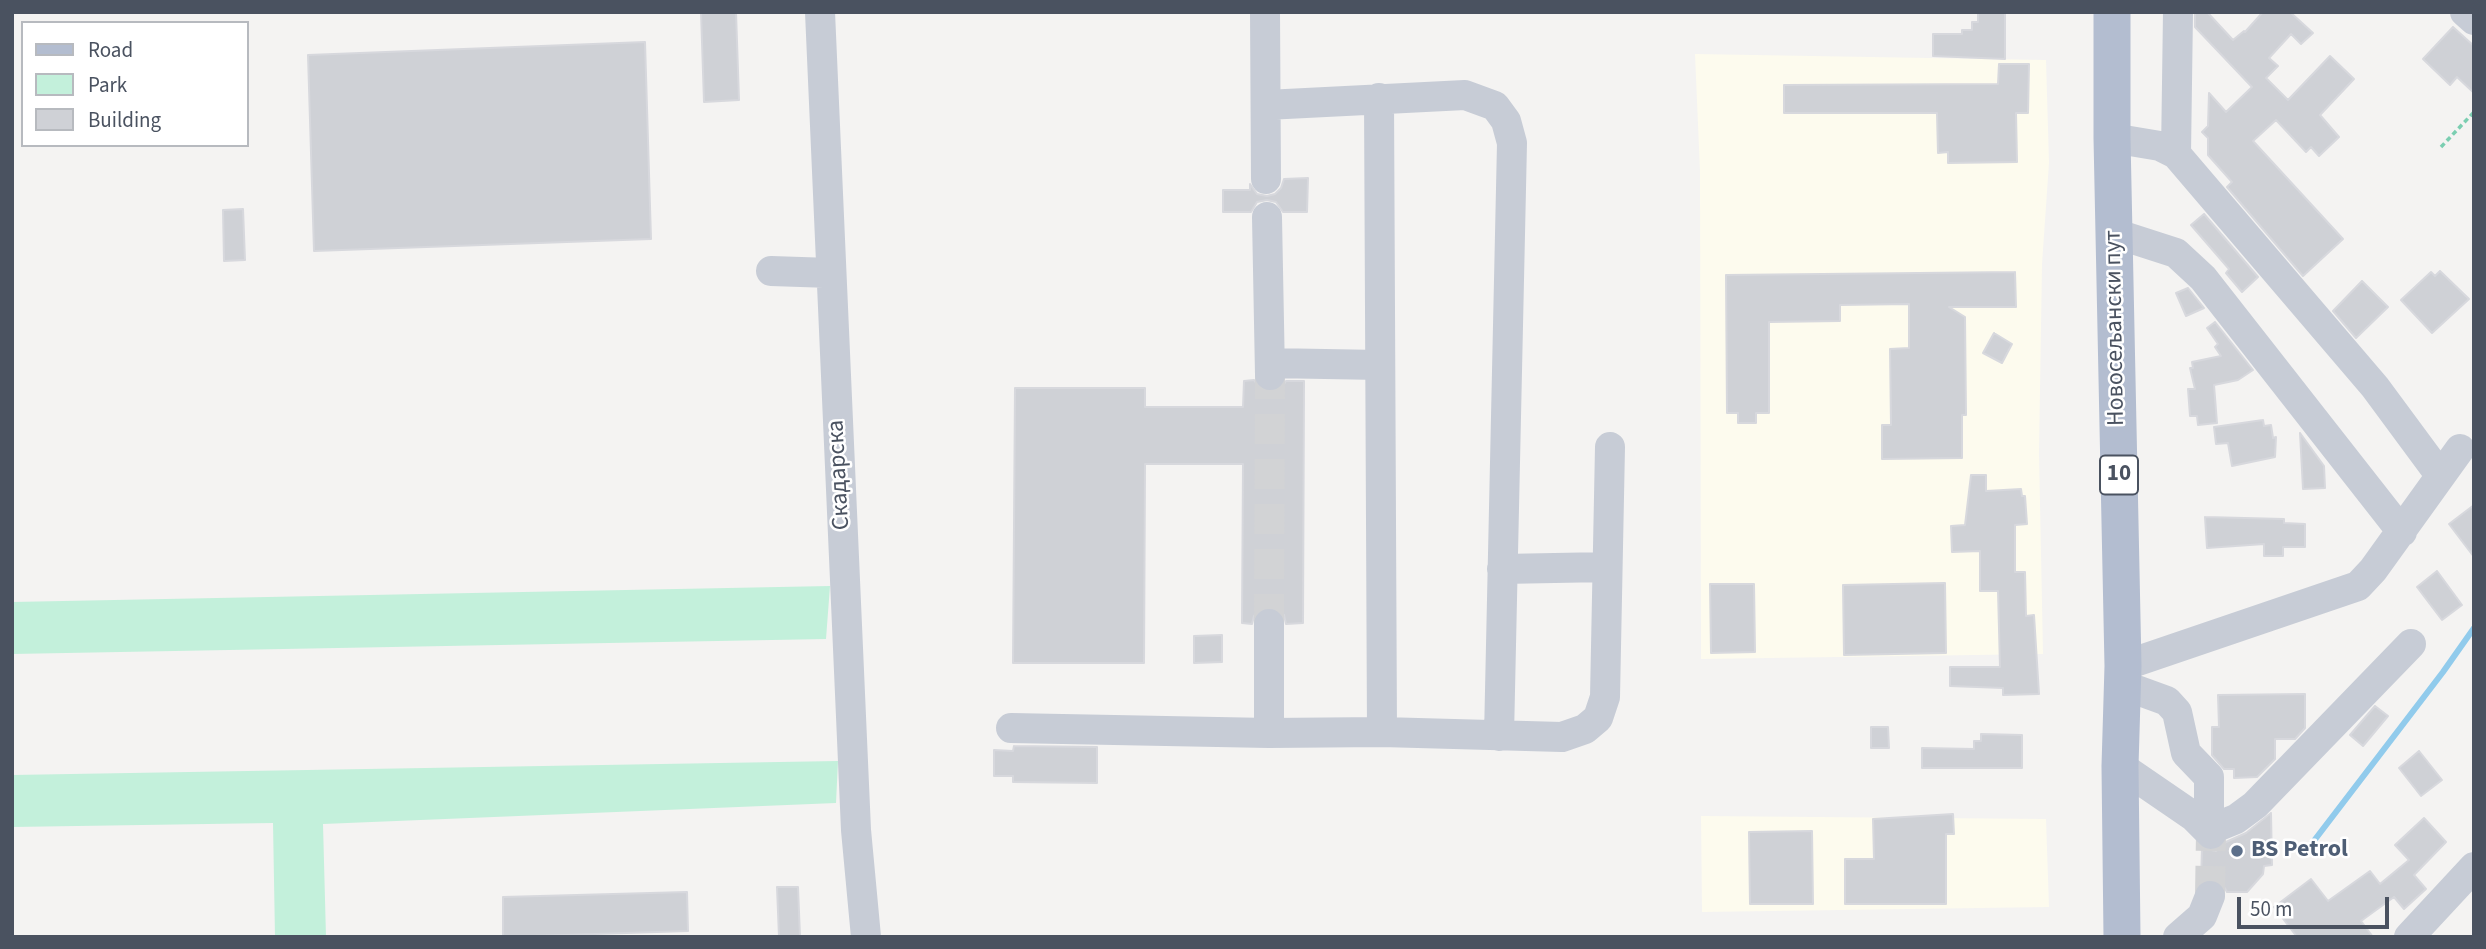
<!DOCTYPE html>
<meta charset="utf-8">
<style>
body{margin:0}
#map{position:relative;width:2486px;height:949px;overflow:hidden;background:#f4f3f2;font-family:"Source Sans 3",sans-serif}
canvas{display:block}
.frame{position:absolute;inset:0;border:14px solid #4a5260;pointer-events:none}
.legend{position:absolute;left:21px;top:21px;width:228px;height:126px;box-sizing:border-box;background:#fff;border:2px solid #b7babf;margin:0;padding:9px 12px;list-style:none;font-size:21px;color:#4a5260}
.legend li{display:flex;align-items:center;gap:14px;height:35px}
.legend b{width:35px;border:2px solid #b7babf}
.scale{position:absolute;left:2237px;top:897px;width:152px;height:32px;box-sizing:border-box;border:4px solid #4a5260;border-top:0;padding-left:9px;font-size:21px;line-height:24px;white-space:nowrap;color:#4a5260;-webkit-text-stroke:5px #fff;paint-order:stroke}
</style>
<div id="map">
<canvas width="2486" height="949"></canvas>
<div class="frame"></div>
<ul class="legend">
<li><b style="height:9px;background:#b3bdd0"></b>Road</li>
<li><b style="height:19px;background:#c3f0db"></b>Park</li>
<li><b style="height:19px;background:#cfd1d6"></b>Building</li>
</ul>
<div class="scale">50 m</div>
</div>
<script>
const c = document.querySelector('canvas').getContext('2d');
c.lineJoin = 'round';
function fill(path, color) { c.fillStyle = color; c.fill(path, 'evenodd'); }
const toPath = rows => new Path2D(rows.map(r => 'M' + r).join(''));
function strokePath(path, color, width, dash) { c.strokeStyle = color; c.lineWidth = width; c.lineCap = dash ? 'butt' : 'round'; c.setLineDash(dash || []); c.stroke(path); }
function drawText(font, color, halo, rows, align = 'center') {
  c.font = font + ' "Source Sans 3",sans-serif'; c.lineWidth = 5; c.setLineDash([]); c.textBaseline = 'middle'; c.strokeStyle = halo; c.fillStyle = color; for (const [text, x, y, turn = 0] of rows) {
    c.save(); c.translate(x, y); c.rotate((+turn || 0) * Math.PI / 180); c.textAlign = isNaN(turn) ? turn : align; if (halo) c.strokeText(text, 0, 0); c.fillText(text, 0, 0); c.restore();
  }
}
const commercial = toPath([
 [1695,54,2046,60,2049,163,2042,264,2039,453,2043,654,1701,659,1700,171],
 [1701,816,2046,819,2049,907,1702,912]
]);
const green = toPath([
 [830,586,826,639,12,654,12,602],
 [838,761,836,803,323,824,326,937,275,937,273,823,12,827,12,775]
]);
const stream = toPath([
 [2310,846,2443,672,2474,628]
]);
const building = toPath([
 [701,12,736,12,739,100,704,102,701,12],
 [1978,12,2005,12,2005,59,1933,56,1933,34,1962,34,1962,30,1972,30,1972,22,1978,22,1978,12],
 [2195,12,2207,12,2233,40,2244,31,2245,32,2263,12,2290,12,2313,33,2301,44,2291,34,2269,58,2278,66,2266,78,2288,100,2330,56,2354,79,2320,115,2339,137,2319,156,2311,147,2306,152,2276,120,2253,141,2343,239,2303,276,2227,187,2232,182,2208,155,2208,138,2202,132,2208,126,2209,93,2226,112,2252,87,2195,27,2195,12],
 [2453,27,2474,46,2474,93,2457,77,2450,85,2423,59,2453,27],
 [645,42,651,239,314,251,308,55,645,42],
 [1999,64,2029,64,2028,113,2016,113,2017,162,1948,163,1948,152,1938,153,1937,113,1784,113,1784,85,1998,84,1999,64],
 [1308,178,1307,212,1283,212,1276,202,1267,200,1257,202,1251,212,1223,212,1223,190,1250,190,1250,184,1257,194,1267,196,1275,194,1281,188,1284,179,1308,178],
 [243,209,245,260,224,261,223,210,243,209],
 [2204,214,2258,277,2242,292,2226,273,2229,269,2191,225,2204,214],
 [2440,271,2469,299,2432,333,2401,300,2431,272,2435,276,2440,271],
 [2015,272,2016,307,1949,307,1965,317,1966,415,1962,415,1962,458,1882,459,1882,425,1891,425,1890,349,1909,348,1909,304,1840,305,1840,321,1769,322,1769,413,1756,413,1756,423,1738,423,1738,413,1727,413,1726,275,2015,272],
 [2362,281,2388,307,2356,338,2333,311,2362,281],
 [2188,288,2204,308,2186,316,2176,293,2188,288],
 [2215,322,2253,370,2238,380,2214,385,2217,423,2198,425,2197,416,2190,416,2188,389,2195,389,2190,368,2193,368,2192,362,2221,356,2215,347,2218,344,2207,328,2215,322],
 [1994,333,2012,344,2002,363,1983,353,1994,333],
 [1254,380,1261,390,1270,392,1280,390,1286,381,1304,381,1303,623,1286,624,1284,615,1277,609,1270,607,1260,609,1254,616,1252,624,1242,623,1243,464,1145,464,1144,663,1013,663,1015,388,1145,388,1145,407,1243,407,1244,381,1254,380],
 [2263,420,2264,426,2271,425,2273,438,2276,437,2275,457,2232,466,2228,443,2216,444,2214,427,2263,420],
 [2300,433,2324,466,2325,488,2303,489,2300,433],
 [1971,475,1986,475,1986,491,2021,489,2022,496,2025,496,2027,524,2015,525,2015,572,2025,572,2026,616,2034,615,2039,694,2003,695,2003,688,1950,686,1950,667,2000,667,1998,591,1980,591,1980,551,1952,552,1951,526,1965,525,1971,475],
 [2474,505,2474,557,2449,524,2474,505],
 [2205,517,2284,519,2284,523,2305,524,2305,547,2283,547,2283,556,2264,556,2264,544,2207,548,2205,517],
 [2437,571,2462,605,2442,620,2417,587,2437,571],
 [1945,583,1946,653,1844,655,1843,585,1945,583],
 [1710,584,1754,584,1755,652,1711,653,1710,584],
 [1222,635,1222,662,1194,663,1194,636,1222,635],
 [2305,694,2305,728,2295,739,2275,739,2275,759,2257,777,2234,778,2234,769,2224,769,2212,755,2212,727,2219,727,2218,695,2305,694],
 [2375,706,2388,716,2363,746,2350,735,2375,706],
 [1871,727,1888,727,1889,748,1871,748,1871,727],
 [1981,734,2022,735,2022,768,1922,768,1922,748,1974,749,1974,741,1981,741,1981,734],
 [1014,746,1097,747,1097,783,1013,782,1013,776,994,776,994,750,1013,751,1014,746],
 [2419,751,2442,780,2421,796,2399,768,2419,751],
 [2271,813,2272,865,2264,866,2263,874,2247,892,2227,892,2223,885,2216,880,2208,879,2201,881,2202,848,2216,851,2226,842,2246,833,2271,813],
 [1953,814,1954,834,1946,834,1946,904,1845,904,1845,859,1874,859,1873,819,1953,814],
 [2424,818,2446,842,2414,875,2426,889,2404,909,2394,897,2361,921,2373,937,2297,937,2274,907,2311,879,2328,901,2370,871,2380,884,2409,860,2395,845,2424,818],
 [1812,831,1813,904,1750,904,1749,832,1812,831],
 [777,887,798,887,800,937,779,937,777,887],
 [687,892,688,931,503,937,503,897,687,892]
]);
const minorTunnel = toPath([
 [1269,624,1270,375],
 [2210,896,2211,834]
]);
const path = toPath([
 [2441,147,2474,112]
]);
const minor = toPath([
 [820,12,856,830,866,937],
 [1265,12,1266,179],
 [2465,12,2474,20],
 [1379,98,1382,732],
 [1266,105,1465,95,1495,106,1506,121,1512,143,1499,736],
 [2112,138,2160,146,2176,154,2178,12],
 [2176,154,2375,387,2440,475],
 [1267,217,1270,375],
 [2114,233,2176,253,2203,278,2402,532],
 [771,271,831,273],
 [1270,363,1380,365],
 [1502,569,1607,567],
 [2123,666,2358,586,2373,570,2460,449],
 [2123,685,2167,701,2177,712,2186,753,2209,777,2209,830,2236,819,2255,805,2411,644],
 [1011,728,1269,733,1382,732,1562,737,1585,729,1598,718,1605,697,1610,447],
 [1269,733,1269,624],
 [2120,766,2193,816,2211,834],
 [2178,937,2202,916,2210,896],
 [2409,937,2474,867]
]);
const major = toPath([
 [2112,12,2112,138,2123,666,2120,766,2122,937]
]);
const markers = [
 [2237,851,7,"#5c6f8a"]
];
const shields = [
 [2119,475,38]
];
const shieldNames = [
 ["10",2119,475]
];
const streetNames = [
 ["Новосељански пут",2116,328,-91],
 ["Скадарска",840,475,-93]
];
const serviceNames = [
 ["BS Petrol",2251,851]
];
fill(commercial, '#fdfbee');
fill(green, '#c3f0db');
strokePath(stream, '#91cbec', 6);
fill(building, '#cfd1d6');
strokePath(building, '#d7d8dd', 2);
strokePath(minorTunnel, '#d2d3d5', 30, [30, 15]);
strokePath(path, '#7bceb1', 3.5, [5, 3.5]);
strokePath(minor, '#c7ccd6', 30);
strokePath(major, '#b3bdd0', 37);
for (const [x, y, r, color] of markers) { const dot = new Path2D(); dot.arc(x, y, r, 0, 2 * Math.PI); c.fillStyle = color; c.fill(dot); strokePath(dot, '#fff', 2.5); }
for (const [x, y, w] of shields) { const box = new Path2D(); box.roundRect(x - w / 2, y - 19.5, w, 39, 5); c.fillStyle = '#fff'; c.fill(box); strokePath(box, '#4a5260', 2); }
drawText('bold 23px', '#4a5260', null, shieldNames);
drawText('24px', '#4a5260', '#fff', streetNames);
drawText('bold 24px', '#4e5e75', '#fff', serviceNames, 'left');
</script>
